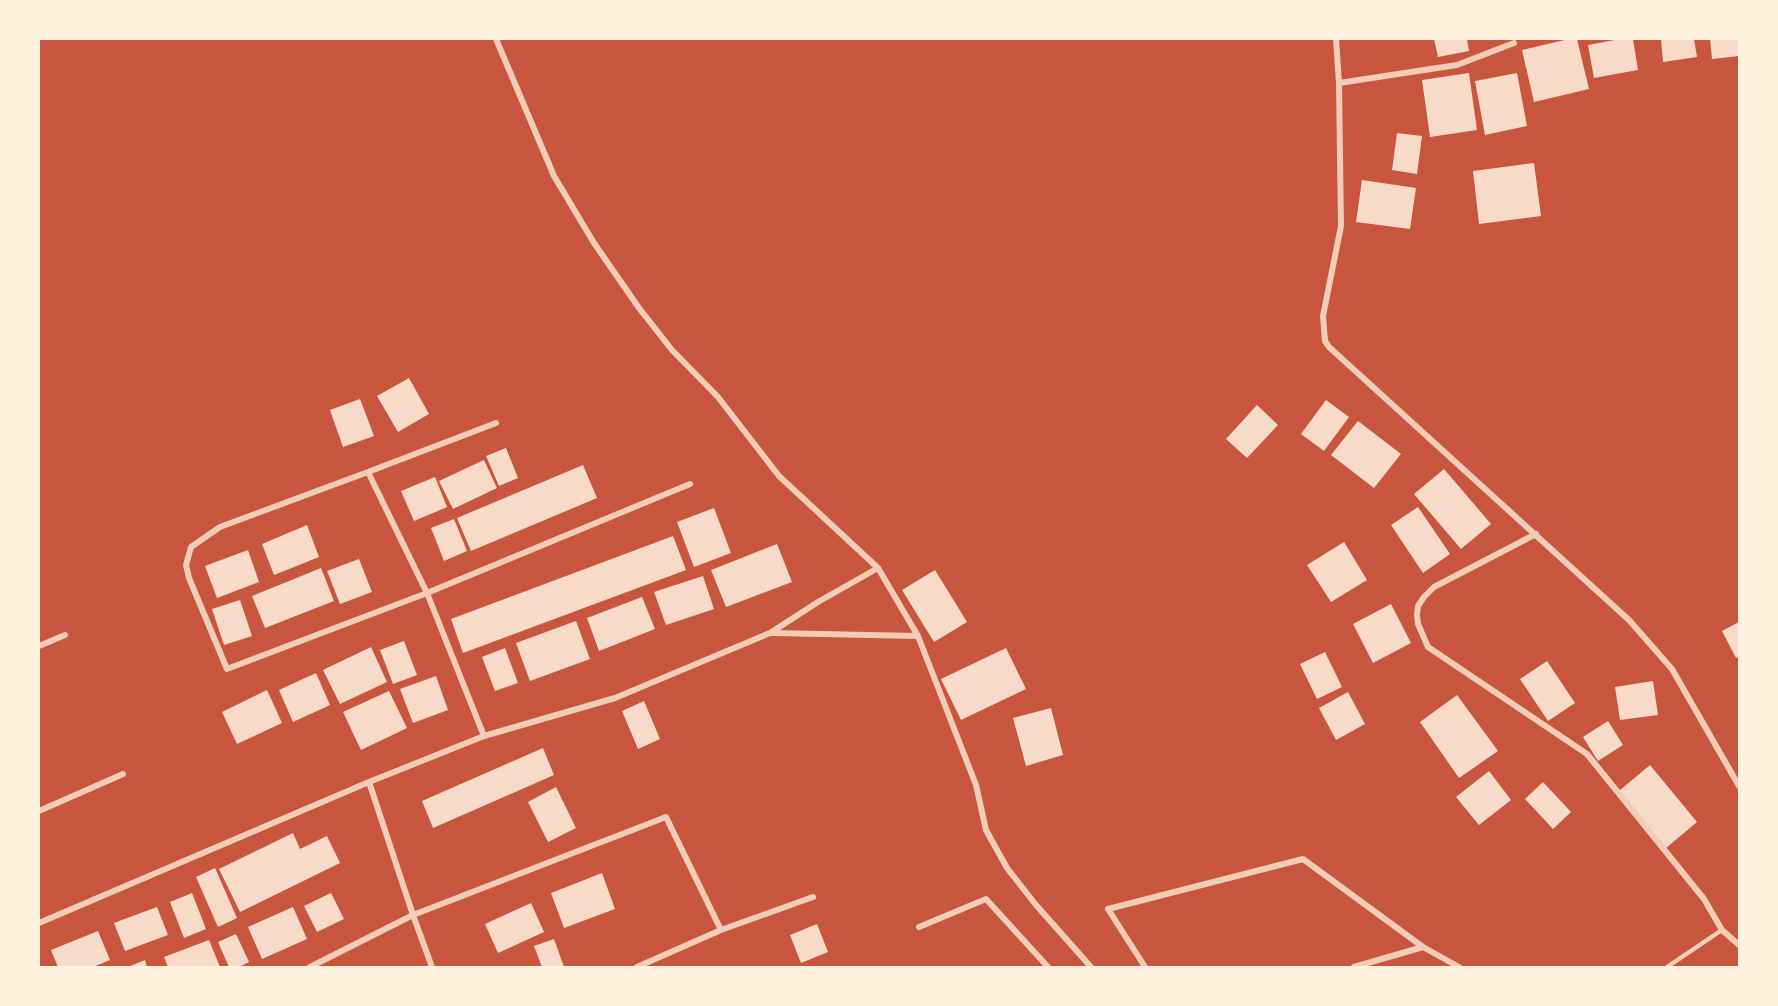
<!DOCTYPE html>
<style>
body{margin:0}
#map{position:relative;width:1778px;height:1006px;overflow:hidden;background:#c8553d;font-family:Roboto,sans-serif}
canvas{display:block}
.frame{position:absolute;inset:0;border:40px solid #fff3e0;pointer-events:none}
</style>
<div id="map">
<canvas width="1778" height="1006"></canvas>
<div class="frame"></div>
</div>
<script>
const c = document.querySelector('canvas').getContext('2d');
c.lineJoin = 'round';
function fill(path, color) { c.fillStyle = color; c.fill(path, 'evenodd'); }
const toPath = rows => new Path2D(rows.map(r => 'M' + r).join(''));
function strokePath(path, color, width, dash) { c.strokeStyle = color; c.lineWidth = width; c.lineCap = dash ? 'butt' : 'round'; c.setLineDash(dash || []); c.stroke(path); }
const building = toPath([
 [1434,39,1467,39,1469,51,1438,57],
 [1569,39,1577,39,1589,89,1534,102,1522,50],
 [1620,39,1633,39,1638,70,1594,78,1588,45],
 [1661,39,1694,39,1697,57,1663,62],
 [1710,39,1739,39,1739,56,1712,59],
 [1469,73,1477,130,1430,137,1422,80],
 [1517,73,1527,126,1485,135,1475,81],
 [1397,133,1422,136,1417,174,1392,170],
 [1534,163,1541,216,1479,224,1473,171],
 [1362,180,1416,188,1410,229,1356,222],
 [409,378,429,414,398,432,377,396],
 [360,399,374,436,343,447,330,410],
 [1326,400,1349,417,1324,451,1301,434],
 [1257,405,1278,425,1247,458,1226,439],
 [1358,421,1401,454,1374,488,1331,455],
 [506,448,518,478,499,486,486,456],
 [484,460,497,488,453,509,439,481],
 [583,465,597,498,471,551,457,518],
 [1444,469,1491,524,1461,549,1414,494],
 [435,477,447,507,414,521,401,491],
 [1418,507,1450,554,1423,573,1391,525],
 [714,508,731,553,694,567,677,522],
 [454,519,467,551,444,561,431,528],
 [307,525,319,557,274,575,262,544],
 [673,536,686,570,463,653,451,619],
 [1344,542,1367,580,1331,602,1307,565],
 [777,544,792,582,726,607,711,570],
 [248,550,259,582,217,598,205,566],
 [359,559,372,592,340,604,327,571],
 [321,568,334,601,265,628,252,596],
 [935,570,967,622,934,642,902,590],
 [703,576,714,609,666,625,654,592],
 [642,597,655,629,599,651,587,618],
 [240,600,252,636,224,645,212,609],
 [1391,604,1411,643,1373,663,1353,624],
 [576,621,590,659,530,681,516,643],
 [1739,622,1739,657,1736,658,1722,631],
 [404,641,417,675,393,684,380,650],
 [371,647,387,682,340,704,323,670],
 [505,648,518,683,495,691,482,657],
 [1006,648,1026,689,961,720,941,679],
 [1325,652,1342,687,1317,699,1300,664],
 [1547,661,1575,703,1548,721,1520,679],
 [316,673,330,705,293,722,279,690],
 [436,676,448,710,413,723,400,689],
 [1653,681,1658,715,1620,720,1615,687],
 [267,690,282,723,237,744,222,712],
 [389,691,407,728,361,750,343,712],
 [1348,692,1365,724,1336,740,1319,708],
 [1457,695,1498,751,1459,778,1420,722],
 [644,701,660,739,638,749,622,711],
 [1051,708,1063,755,1026,766,1013,718],
 [1608,721,1623,745,1598,761,1583,737],
 [543,748,554,775,433,828,422,801],
 [1650,765,1697,822,1666,848,1619,791],
 [1489,771,1511,800,1479,825,1456,797],
 [1543,782,1571,812,1553,829,1525,799],
 [556,787,576,828,548,842,528,802],
 [293,833,300,849,327,836,340,863,240,912,219,869],
 [215,868,237,918,218,927,196,877],
 [602,873,615,909,564,928,551,893],
 [192,893,206,929,184,938,170,902],
 [331,893,344,919,317,932,304,906],
 [531,903,544,932,498,953,485,924],
 [157,907,168,935,125,951,114,923],
 [293,907,307,939,262,959,248,927],
 [817,924,828,952,801,963,790,935],
 [98,931,110,960,93,967,58,967,51,950],
 [236,934,249,962,239,967,229,967,218,942],
 [554,939,564,967,542,967,534,946],
 [209,940,220,967,168,967,164,957],
 [145,960,147,967,128,967]
]);
const service = toPath([
 [1667,967,1722,930]
]);
const minor = toPath([
 [496,39,554,176,594,243,639,308,672,350,718,397,779,476,878,568,918,636,976,785,986,830,1007,868,1036,905,1091,967],
 [1336,39,1339,83,1341,226,1323,316,1325,341,1329,347,1629,620,1672,669,1739,786],
 [1339,83,1457,65,1514,43],
 [368,472,496,423],
 [1536,534,1434,587,1424,597,1418,606,1417,615,1418,624,1428,647,1587,754,1704,899,1722,930,1739,945],
 [772,633,918,636],
 [39,646,65,635],
 [484,736,427,593,368,472,220,527,191,547,186,565,189,578,227,669,427,593,690,484],
 [39,811,123,774],
 [39,923,369,782,484,736,615,698,770,633,818,602,878,568],
 [919,927,986,899,1048,967],
 [721,930,813,897],
 [310,967,413,915,369,782],
 [432,967,413,915,666,817,721,930,637,967],
 [1145,967,1108,909,1303,859,1423,947,1459,967],
 [1354,967,1423,947]
]);
fill(building, '#f7dbc8');
strokePath(service, '#f1ccb7', 4.5);
strokePath(minor, '#f1ccb7', 6);
</script>
